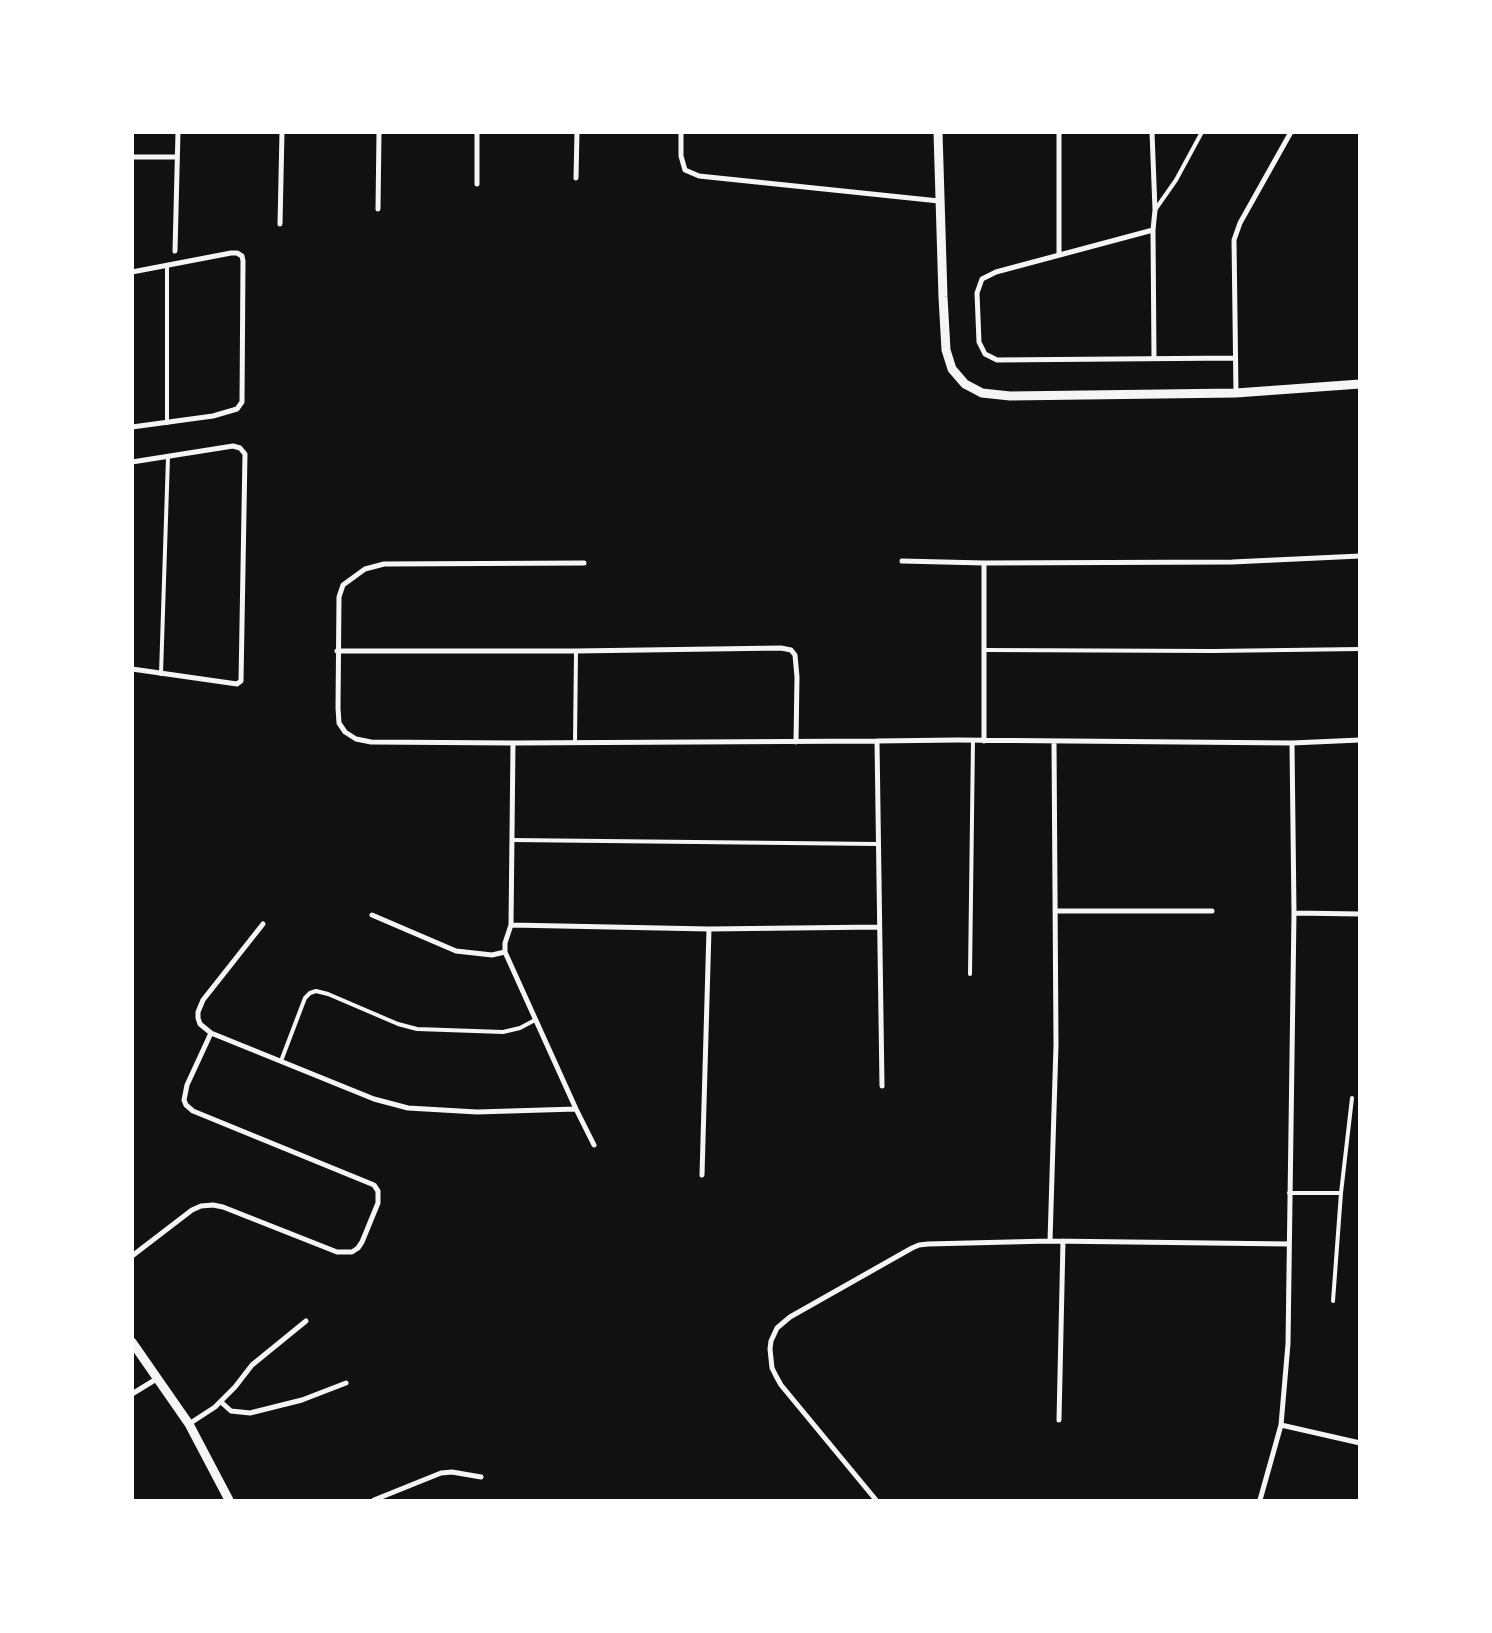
<!DOCTYPE html>
<style>
body{margin:0}
#map{position:relative;width:1492px;height:1633px;overflow:hidden;background:#111;font-family:Jost,sans-serif}
canvas{display:block}
.frame{position:absolute;inset:0;border:134px solid #fff;pointer-events:none}
</style>
<div id="map">
<canvas width="1492" height="1633"></canvas>
<div class="frame"></div>
</div>
<script>
const c = document.querySelector('canvas').getContext('2d');
c.lineJoin = 'round';
const toPath = rows => new Path2D(rows.map(r => 'M' + r).join(''));
function strokePath(path, color, width, dash) { c.strokeStyle = color; c.lineWidth = width; c.lineCap = dash ? 'butt' : 'round'; c.setLineDash(dash || []); c.stroke(path); }
const service = toPath([
 [1155,210,1176,180,1202,132],
 [167,265,167,423],
 [984,650,1213,651,1360,649],
 [161,674,168,457],
 [575,743,576,651],
 [512,840,878,844],
 [970,974,973,740],
 [281,1061,305,998,310,993,316,991,328,994,398,1024,417,1029,503,1032,520,1028,535,1020],
 [1289,1193,1341,1193],
 [1333,1301,1341,1193,1352,1098]
]);
const minor = toPath([
 [681,132,681,156,685,170,699,176,939,201],
 [1152,132,1155,210,1153,230,1154,358],
 [132,157,177,157],
 [576,178,577,132],
 [477,184,477,132],
 [378,209,379,132],
 [280,224,282,132],
 [1153,230,996,272,982,279,977,293,979,342,985,354,997,360,1235,358],
 [175,251,178,132],
 [1059,255,1059,132],
 [132,272,231,253,237,253,242,256,243,261,242,402,237,409,213,416,132,427],
 [1236,393,1234,240,1240,223,1291,132],
 [132,462,233,446,240,448,245,454,241,681,237,684,132,669],
 [902,561,984,563,1232,562,1360,556],
 [584,563,384,564,365,569,343,585,339,597,338,708,339,723,345,732,356,739,371,742,513,743,877,741,957,740,1292,743,1360,740],
 [984,563,984,741],
 [337,651,576,651,781,648,791,650,795,655,797,677,796,742],
 [877,741,882,1086],
 [513,743,511,925,505,943,505,952,576,1109,594,1145],
 [1055,911,1212,911],
 [1294,913,1360,914],
 [372,915,456,951,492,955,505,952],
 [263,924,203,1000,198,1012,198,1018,200,1024,211,1033,374,1099,408,1108,477,1112,576,1109],
 [511,925,709,929,879,927],
 [702,1175,709,929],
 [1050,1241,1056,1045,1054,741],
 [132,1256,192,1210,201,1206,213,1205,223,1207,337,1252,352,1252,358,1248,362,1242,378,1203,378,1191,374,1185,193,1111,186,1105,184,1100,187,1085,211,1033],
 [132,1394,158,1378],
 [221,1402,231,1411,250,1413,302,1400,346,1383],
 [1059,1420,1063,1241],
 [189,1424,215,1407,235,1387,252,1365,306,1321],
 [1281,1425,1360,1443],
 [374,1500,441,1473,452,1472,481,1477],
 [876,1500,781,1385,776,1376,772,1368,770,1349,771,1341,777,1328,790,1317,912,1248,919,1245,928,1244,1050,1241,1289,1244],
 [1260,1500,1281,1425,1288,1344,1294,913,1292,743]
]);
const tertiary = toPath([
 [938,132,943,297,946,350,952,369,965,384,982,393,1010,396,1236,393,1360,384],
 [132,1342,189,1424,229,1500]
]);
strokePath(service, '#f5f5f5', 4);
strokePath(minor, '#f5f5f5', 5);
strokePath(tertiary, '#f5f5f5', 9);
</script>
